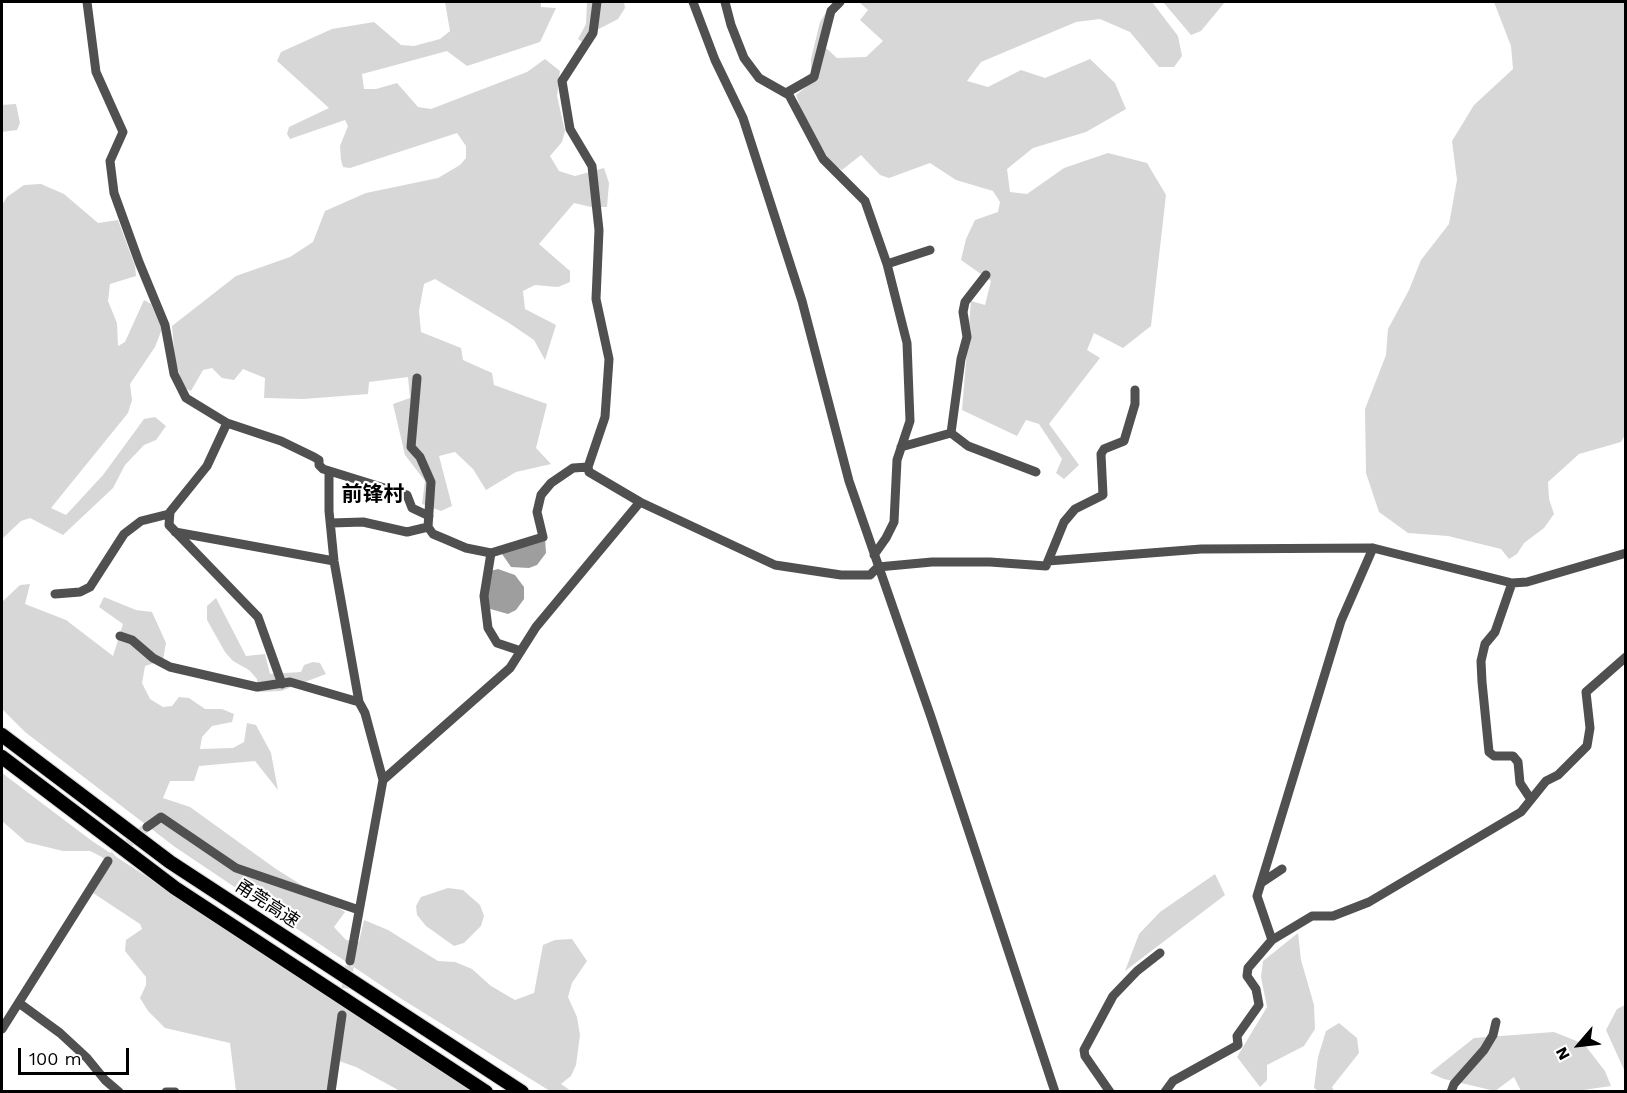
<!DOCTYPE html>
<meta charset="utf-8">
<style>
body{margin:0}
#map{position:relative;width:1627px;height:1093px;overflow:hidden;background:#fff;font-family:"Work Sans",sans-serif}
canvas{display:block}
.frame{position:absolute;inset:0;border:3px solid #000;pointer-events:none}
.north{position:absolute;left:1549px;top:1015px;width:60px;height:60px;-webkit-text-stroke:4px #fff;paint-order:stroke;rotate:242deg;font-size:16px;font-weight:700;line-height:24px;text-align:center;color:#000}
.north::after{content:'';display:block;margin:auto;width:21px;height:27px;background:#000;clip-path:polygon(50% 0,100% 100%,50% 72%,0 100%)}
.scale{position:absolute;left:18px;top:1048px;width:111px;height:27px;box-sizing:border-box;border:3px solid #000;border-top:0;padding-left:8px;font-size:18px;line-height:21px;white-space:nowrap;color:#000;-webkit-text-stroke:4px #fff;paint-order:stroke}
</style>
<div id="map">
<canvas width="1627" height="1093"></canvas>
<div class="frame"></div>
<div class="north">N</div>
<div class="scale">100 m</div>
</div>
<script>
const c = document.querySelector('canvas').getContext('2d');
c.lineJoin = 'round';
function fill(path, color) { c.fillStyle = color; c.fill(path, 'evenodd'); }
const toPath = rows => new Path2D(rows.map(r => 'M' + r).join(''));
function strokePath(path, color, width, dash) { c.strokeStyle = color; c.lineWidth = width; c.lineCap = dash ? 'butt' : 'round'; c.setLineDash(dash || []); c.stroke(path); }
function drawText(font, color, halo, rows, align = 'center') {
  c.font = font + ' "Work Sans","Noto Sans SC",sans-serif'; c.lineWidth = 4.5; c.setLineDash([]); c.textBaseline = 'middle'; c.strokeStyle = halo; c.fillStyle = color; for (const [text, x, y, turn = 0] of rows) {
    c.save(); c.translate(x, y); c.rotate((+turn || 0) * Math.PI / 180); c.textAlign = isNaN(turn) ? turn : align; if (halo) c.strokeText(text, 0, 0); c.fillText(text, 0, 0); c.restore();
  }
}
const green = toPath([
 [445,2,541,2,541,7,556,8,540,42,467,66,447,51,392,66,362,74,364,89,376,89,397,83,418,107,431,109,527,72,545,59,560,71,557,96,565,131,562,142,550,156,559,171,575,176,604,168,609,183,607,207,591,207,574,203,539,244,570,271,570,282,558,287,535,285,523,291,525,309,556,325,545,360,534,340,509,323,435,279,424,284,419,311,421,332,461,348,463,360,492,373,494,385,547,404,536,448,551,464,516,472,486,490,473,469,455,452,439,456,452,506,441,511,422,504,425,481,405,455,393,404,410,398,408,377,369,382,368,394,304,399,264,398,265,378,243,369,234,380,222,378,212,368,203,370,191,391,184,388,175,360,172,326,236,276,290,257,313,242,325,211,366,193,438,178,460,165,466,158,466,146,457,133,350,168,343,167,341,160,340,146,348,126,345,120,290,139,287,134,289,127,329,108,277,61,281,52,332,29,374,22,401,45,414,46,440,39,450,31],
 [587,2,624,2,625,8,618,19,589,34,582,42,578,39,586,24],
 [859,2,1152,2,1178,36,1182,56,1174,67,1159,67,1130,32,1100,19,1076,22,981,62,967,81,988,87,1021,70,1045,78,1090,59,1115,83,1126,109,1086,132,1033,148,1007,169,1010,192,1027,194,1064,168,1108,153,1147,163,1166,195,1151,326,1123,348,1094,333,1087,350,1100,358,1049,424,1079,465,1064,479,1056,473,1062,459,1039,424,1026,420,1017,436,962,410,971,301,985,305,991,281,961,260,966,239,975,220,998,212,1000,202,993,191,956,180,930,163,889,178,880,175,861,155,842,170,830,162,802,112,796,95,811,83,811,59,820,22,827,11,826,48,837,58,866,57,883,41,860,20,868,10],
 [1163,2,1225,2,1201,31,1191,35],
 [1494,2,1626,2,1625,435,1621,442,1579,454,1548,482,1549,499,1554,514,1544,528,1524,543,1517,554,1509,559,1501,549,1448,536,1408,533,1379,512,1366,473,1365,409,1386,355,1388,329,1409,290,1421,260,1449,224,1457,180,1452,141,1474,105,1513,69,1511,46],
 [16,104,20,123,17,130,2,132,2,105],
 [41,184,64,194,98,223,118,220,135,266,136,276,110,284,108,301,117,323,118,346,125,342,144,300,151,304,162,329,155,347,130,384,132,400,128,413,51,508,66,515,103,475,144,419,155,417,166,426,156,440,144,445,125,465,113,488,63,535,30,518,21,521,2,539,2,205,7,197,24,185],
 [30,584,25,604,66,620,113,656,123,624,99,607,104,597,136,610,152,612,166,643,163,660,145,666,142,683,150,699,163,707,172,706,179,697,189,698,205,709,222,709,234,714,232,722,212,726,202,737,200,749,233,748,244,742,247,723,256,725,271,753,278,790,255,761,199,766,194,781,170,781,163,798,190,807,276,869,345,912,334,927,346,940,359,942,364,920,388,930,438,961,455,962,472,969,491,986,515,1000,534,993,543,945,555,940,572,939,587,961,572,983,568,997,577,1017,580,1035,576,1065,571,1076,561,1084,571,1091,550,1091,400,998,175,847,25,732,2,709,2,602,20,585],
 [216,598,246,656,265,654,270,674,301,672,304,665,313,662,320,663,326,674,281,691,257,692,257,679,249,670,233,661,225,652,207,620,207,606],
 [2,773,92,841,474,1091,400,1091,356,1067,339,1061,328,1091,236,1091,230,1043,165,1028,148,1011,140,998,146,985,146,977,125,951,126,940,142,929,140,924,93,893,110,865,102,857,90,851,63,851,26,842,2,821],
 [1215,874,1225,895,1125,971,1139,934,1160,912],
 [448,888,463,890,480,905,484,916,481,926,464,943,454,946,426,926,417,915,416,906,421,897],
 [1298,933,1301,960,1314,1005,1315,1029,1304,1046,1267,1065,1267,1080,1260,1087,1237,1057,1267,1007,1261,977,1263,961],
 [1625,1005,1625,1072,1606,1030,1617,1009],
 [1339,1023,1357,1038,1359,1053,1332,1087,1334,1091,1319,1091,1314,1088,1318,1057,1326,1031],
 [1554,1032,1584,1044,1605,1071,1611,1086,1576,1091,1521,1091,1514,1077,1495,1091,1444,1079,1430,1073,1474,1038]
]);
const water = toPath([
 [545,538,546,553,537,565,529,568,511,567,500,551],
 [498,569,515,575,524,587,524,599,516,610,508,614,487,608,490,571]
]);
const minorTunnel = toPath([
 [108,861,147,827],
 [342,1015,350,961]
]);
const minor = toPath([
 [87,2,96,72,123,132,110,161,114,193,139,262,165,325,174,374,186,398,227,423,281,441,314,457,319,460,319,465,323,469,407,495,412,508,429,516],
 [597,2,593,33,562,81,570,129,592,166,599,230,596,299,609,359,605,417,588,467,589,472,640,502,775,565,841,575,870,575,878,567,932,562,990,562,1046,566,1064,522,1075,509,1103,495,1101,454,1104,449,1124,441,1135,404,1135,390],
 [693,2,715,60,743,118,802,301,849,481,931,717,1055,1092],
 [725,2,731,25,744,58,759,78,789,95,823,159,865,201,887,264,907,343,910,421,897,460,894,522,886,538,874,555],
 [786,93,814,77,831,11,840,2],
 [887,264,930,250],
 [417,378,411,447,420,457,431,482,428,527,433,534,445,539,466,548,491,553],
 [227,423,207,466,170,512,169,525,258,617,282,684],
 [951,433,961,359,967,337,963,312,965,302,986,275],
 [901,447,951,433,968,446,1036,472],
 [329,471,329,511,334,561,359,702],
 [331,523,363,522,407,532,428,527],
 [175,532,334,561],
 [1048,561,1201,549,1373,548,1512,583,1527,582,1626,553],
 [1512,583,1495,632,1485,644,1481,661,1482,682,1489,752,1494,756,1513,756,1518,762,1520,783,1530,798],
 [55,594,80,592,90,587,124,534,141,521,169,514],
 [120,636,132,640,153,658,170,667,257,687,290,682,359,702,365,713,383,780],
 [521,651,497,643,488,628,484,596,491,553,543,537,537,512,541,495,551,483,573,468,588,467],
 [147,827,161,817,236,868,359,910],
 [1261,883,1282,869],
 [1272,940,1257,896,1341,621,1373,548],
 [350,961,383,780,510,668,536,627,640,502],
 [19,1003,60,1033,87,1058,105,1080,119,1092],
 [2,1029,108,861],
 [166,1092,175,1092],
 [331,1092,342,1015],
 [1110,1092,1085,1056,1084,1050,1113,996,1137,971,1160,953],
 [1165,1092,1173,1081,1238,1045,1237,1036,1259,1005,1256,989,1247,976,1248,968,1272,940,1312,916,1333,916,1369,902,1521,812,1546,781,1558,775,1587,746,1590,728,1586,692,1626,657],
 [1451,1092,1454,1084,1484,1050,1493,1035,1496,1022]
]);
const highway = toPath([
 [2,735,170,862,522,1092],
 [2,757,175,888,486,1092]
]);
const streetNames = [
 ["甬莞高速",267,904,33]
];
const quarterNames = [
 ["前锋村",373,495]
];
fill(green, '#d7d7d7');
fill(water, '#9e9e9e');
strokePath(minorTunnel, '#d9d9d9', 9, [9, 4.5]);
strokePath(highway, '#dbdbdb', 16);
strokePath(minor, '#505050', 9);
strokePath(highway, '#000', 14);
drawText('18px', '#000', '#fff', streetNames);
drawText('bold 21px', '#000', '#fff', quarterNames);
</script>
